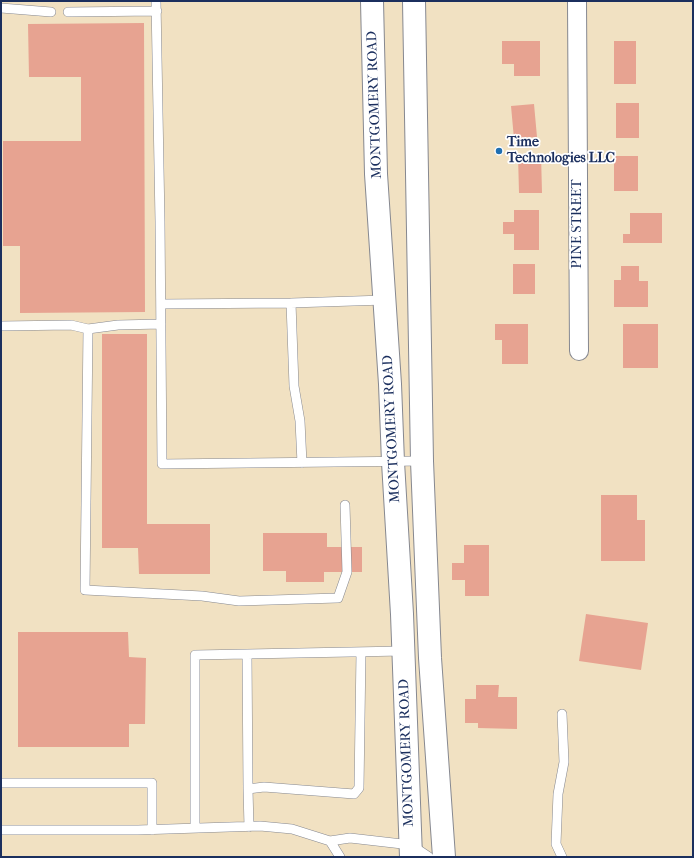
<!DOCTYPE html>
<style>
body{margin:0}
#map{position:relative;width:694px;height:858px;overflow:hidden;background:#f1e1c2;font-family:"IM FELL French Canon",serif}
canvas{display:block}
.frame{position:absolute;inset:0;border:2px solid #1b2f5e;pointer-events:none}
</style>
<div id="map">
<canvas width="694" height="858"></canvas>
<div class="frame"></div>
</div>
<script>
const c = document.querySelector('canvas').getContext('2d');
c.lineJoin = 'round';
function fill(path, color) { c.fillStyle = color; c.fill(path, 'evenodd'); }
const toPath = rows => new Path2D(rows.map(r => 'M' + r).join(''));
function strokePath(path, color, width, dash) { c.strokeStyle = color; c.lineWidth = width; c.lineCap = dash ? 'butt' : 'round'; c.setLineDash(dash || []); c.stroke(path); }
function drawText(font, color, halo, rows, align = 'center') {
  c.font = font + ' "IM FELL French Canon",serif'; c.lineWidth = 3.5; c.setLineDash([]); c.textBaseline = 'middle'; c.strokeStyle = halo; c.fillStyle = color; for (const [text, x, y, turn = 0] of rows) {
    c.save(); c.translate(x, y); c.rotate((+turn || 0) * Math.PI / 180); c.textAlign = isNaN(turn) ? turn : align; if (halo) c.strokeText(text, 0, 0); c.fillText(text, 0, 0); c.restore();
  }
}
const building = toPath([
 [144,23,145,312,20,313,20,246,3,246,3,141,81,141,81,77,29,77,28,24],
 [502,41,540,41,540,76,514,76,514,64,502,64],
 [614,41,636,41,636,84,614,84],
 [616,103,639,103,639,138,616,138],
 [534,104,537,137,514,139,511,106],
 [541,154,542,193,519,193,518,155],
 [614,156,638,156,638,191,614,191],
 [514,210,539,210,539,250,514,250,514,234,503,234,503,222,514,222],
 [630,213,662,213,662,243,623,243,623,234,630,234],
 [513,264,535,264,535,294,513,294],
 [621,266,639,266,639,281,648,281,648,307,614,307,614,280,621,280],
 [495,324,528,324,528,364,502,364,502,340,495,340],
 [623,324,658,324,658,368,623,368],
 [102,334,147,334,147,524,210,524,210,574,139,574,138,548,102,548],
 [601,495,637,495,637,520,645,520,645,561,601,561],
 [263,533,327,533,327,547,362,547,362,572,324,572,324,582,286,582,286,571,263,571],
 [464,545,489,545,489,596,465,596,465,580,452,580,452,563,464,563],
 [586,614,648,623,641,670,579,661],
 [18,632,128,632,129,657,146,658,145,724,129,724,129,747,18,747],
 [476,685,499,685,498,697,517,697,517,729,478,728,478,723,465,723,465,699,476,699]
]);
const lane = toPath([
 [156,1,160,222,162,464,422,461],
 [1,8,51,12],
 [68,12,157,11],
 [291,303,294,386,300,421,302,463],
 [161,304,291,303,385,300],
 [1,326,71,325,88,329,118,325,161,324],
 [88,329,85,590,202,596,239,601,338,598,347,572,345,505],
 [247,654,248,789],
 [1,783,152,783,152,830],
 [249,827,248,789,264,787,354,794,359,788,361,652],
 [195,828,195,655,403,651],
 [1,830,138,830,260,826,292,829,330,841,350,838,411,845,429,857],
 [330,841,340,857],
 [562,857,556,844,558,794,564,762,562,714]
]);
const street = toPath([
 [577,1,579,351]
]);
const secondary = toPath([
 [372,1,376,174,390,384,393,462,402,614,411,857],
 [414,1,422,461,430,658,444,857]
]);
const markers = [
 [499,151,4,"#1f6fb2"]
];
const streetNames = [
 ["MONTGOMERY ROAD",375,105,-92],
 ["PINE STREET",578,224,-90],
 ["MONTGOMERY ROAD",392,429,-93],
 ["MONTGOMERY ROAD",407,753,-92]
];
const poiNames = [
 ["Time",507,143],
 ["Technologies LLC",507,159]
];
fill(building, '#e7a391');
strokePath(lane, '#868890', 10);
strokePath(street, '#868890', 20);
strokePath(secondary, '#868890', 24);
strokePath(lane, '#fff', 9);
strokePath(street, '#fff', 18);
strokePath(secondary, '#fff', 22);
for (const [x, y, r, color] of markers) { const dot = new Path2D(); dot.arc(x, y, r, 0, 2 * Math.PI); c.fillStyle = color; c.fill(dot); strokePath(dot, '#fff', 1.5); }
drawText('14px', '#1b2f5e', '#fff', streetNames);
drawText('bold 14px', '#1b2f5e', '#fff', poiNames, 'left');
</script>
